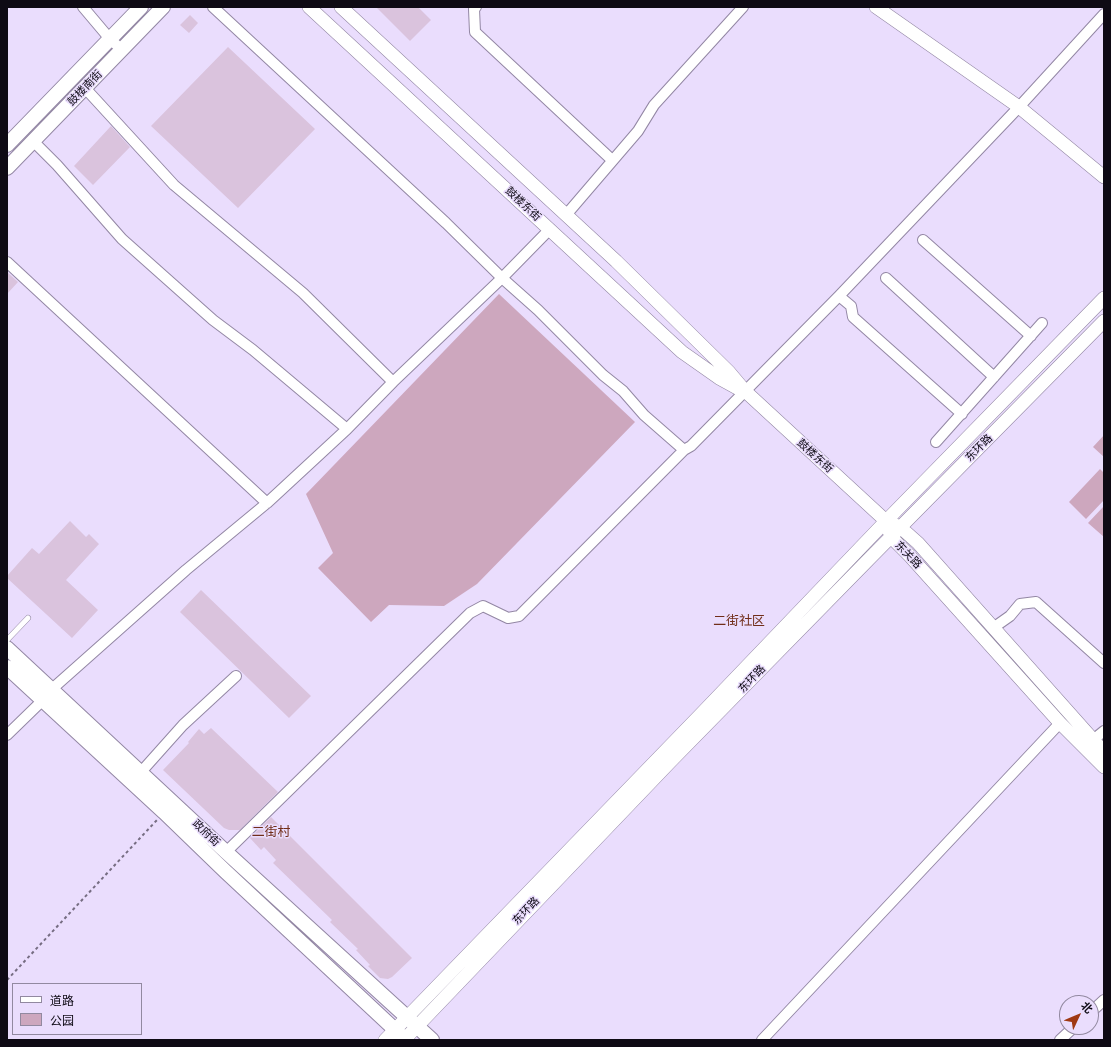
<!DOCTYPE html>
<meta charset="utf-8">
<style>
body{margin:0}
#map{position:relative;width:1111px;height:1047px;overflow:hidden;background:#eaddfd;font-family:Mulish,"Noto Sans SC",sans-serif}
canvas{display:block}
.frame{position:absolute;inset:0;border:8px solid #0e0a14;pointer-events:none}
.legend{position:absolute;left:12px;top:983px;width:130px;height:52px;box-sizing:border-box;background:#eaddfd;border:1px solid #9289a0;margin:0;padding:5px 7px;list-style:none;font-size:12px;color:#0e0a14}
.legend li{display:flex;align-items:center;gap:8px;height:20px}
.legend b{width:20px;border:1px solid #9289a0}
.north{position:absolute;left:1059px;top:995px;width:40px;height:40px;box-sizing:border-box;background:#eaddfd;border:1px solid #9289a0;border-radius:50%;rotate:46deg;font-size:11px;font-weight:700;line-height:16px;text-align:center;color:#0e0a14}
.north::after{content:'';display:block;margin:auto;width:14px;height:18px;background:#9f3813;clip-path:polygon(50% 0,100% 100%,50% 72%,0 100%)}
</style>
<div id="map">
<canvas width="1111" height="1047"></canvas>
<div class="frame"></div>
<ul class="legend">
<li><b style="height:5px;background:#fff"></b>道路</li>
<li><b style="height:11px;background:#cda7be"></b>公园</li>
</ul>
<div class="north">北</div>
</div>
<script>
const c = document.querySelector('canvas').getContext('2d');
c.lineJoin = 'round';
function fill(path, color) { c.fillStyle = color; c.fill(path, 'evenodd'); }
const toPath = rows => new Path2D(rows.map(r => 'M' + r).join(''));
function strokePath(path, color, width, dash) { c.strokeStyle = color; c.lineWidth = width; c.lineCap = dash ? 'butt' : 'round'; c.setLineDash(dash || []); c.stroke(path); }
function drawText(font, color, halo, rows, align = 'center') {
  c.font = font + ' Mulish,"Noto Sans SC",sans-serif'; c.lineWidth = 3; c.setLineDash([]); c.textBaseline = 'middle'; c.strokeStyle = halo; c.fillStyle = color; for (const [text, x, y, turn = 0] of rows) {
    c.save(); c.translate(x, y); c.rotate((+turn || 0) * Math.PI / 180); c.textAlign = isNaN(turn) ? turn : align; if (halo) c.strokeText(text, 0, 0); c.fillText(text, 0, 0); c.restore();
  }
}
const green = toPath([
 [499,294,635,422,477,584,444,606,389,605,371,622,318,568,333,553,306,494],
 [1104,435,1104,457,1093,447],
 [1100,469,1104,473,1104,500,1086,519,1069,502],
 [1104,506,1104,537,1088,523]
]);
const building = toPath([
 [376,7,418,7,431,20,410,41],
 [190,15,198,23,189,33,180,25],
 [228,47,315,129,238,208,151,126],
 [111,126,130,147,93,185,74,166],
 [7,272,18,282,7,294],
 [70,521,86,537,89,534,99,544,66,580,98,610,72,638,7,578,7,576,32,548,39,554],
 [201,590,311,696,289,718,180,612],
 [211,728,278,792,240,830,229,830,224,828,163,770,189,743,188,742,199,729,204,734],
 [271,817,412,958,392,977,388,979,380,978,368,966,370,965,356,950,358,949,330,922,332,920,273,863,276,860,264,847,261,850,250,838]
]);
const path = toPath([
 [7,980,157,820]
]);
const service = toPath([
 [7,640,28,618]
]);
const minor = toPath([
 [83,7,110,39,122,50],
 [213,7,446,223,502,278,538,310,603,375,623,391,644,415,684,450],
 [476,7,474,9,475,32,612,160],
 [85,88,174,185,303,293,393,382],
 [33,141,57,165,122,239,213,320,253,350,347,429],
 [566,215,638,131,654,105,743,7],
 [923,240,1031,336],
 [7,262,267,503],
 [886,278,994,377],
 [839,296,851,306,853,317,962,414],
 [936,442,1042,323],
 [993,628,1010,616,1020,604,1036,602,1104,663],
 [52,689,186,570,267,503,347,429,393,382,502,278,550,229],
 [7,735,43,700],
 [1093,740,1104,731],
 [141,772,183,725,236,676],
 [226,852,470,613,483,606,508,618,519,616,684,450,691,446,839,296,1019,107,1104,14],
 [1091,1012,1104,1000],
 [762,1040,1060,723],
 [1060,1040,1074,1027]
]);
const tertiary = toPath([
 [309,7,682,352,719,378,739,389],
 [341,7,616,261,729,372,745,391,886,521,900,527,918,543,1104,752],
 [876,7,1019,107,1104,177],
 [888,528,891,537,909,555,1060,723,1104,767],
 [385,1040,703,712,886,521,1104,298],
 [404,1040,670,762,869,559,1104,321]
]);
const secondary = toPath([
 [7,145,141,7],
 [7,168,163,7],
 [7,648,226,852,432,1040],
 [7,667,164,812,225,871,406,1040]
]);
const streetNames = [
 ["鼓楼南街",85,88,-46],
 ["鼓楼东街",523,204,43],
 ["东环路",979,448,-45],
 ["鼓楼东街",815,456,42],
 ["东关路",908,555,46],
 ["东环路",752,679,-46],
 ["政府街",206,833,43],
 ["东环路",526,911,-46]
];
const quarterNames = [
 ["二街社区",739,621],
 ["二街村",271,832]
];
fill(green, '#cda7be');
fill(building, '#dac3dd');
strokePath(service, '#9387a4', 6);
strokePath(minor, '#9387a4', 12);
strokePath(tertiary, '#9387a4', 14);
strokePath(secondary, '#9387a4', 16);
strokePath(path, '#766d82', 2, [3, 3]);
strokePath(service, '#fff', 5);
strokePath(minor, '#fff', 10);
strokePath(tertiary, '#fff', 13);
strokePath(secondary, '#fff', 14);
drawText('11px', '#0e0a14', '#eaddfd', streetNames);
drawText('13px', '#712e19', '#eaddfd', quarterNames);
</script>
